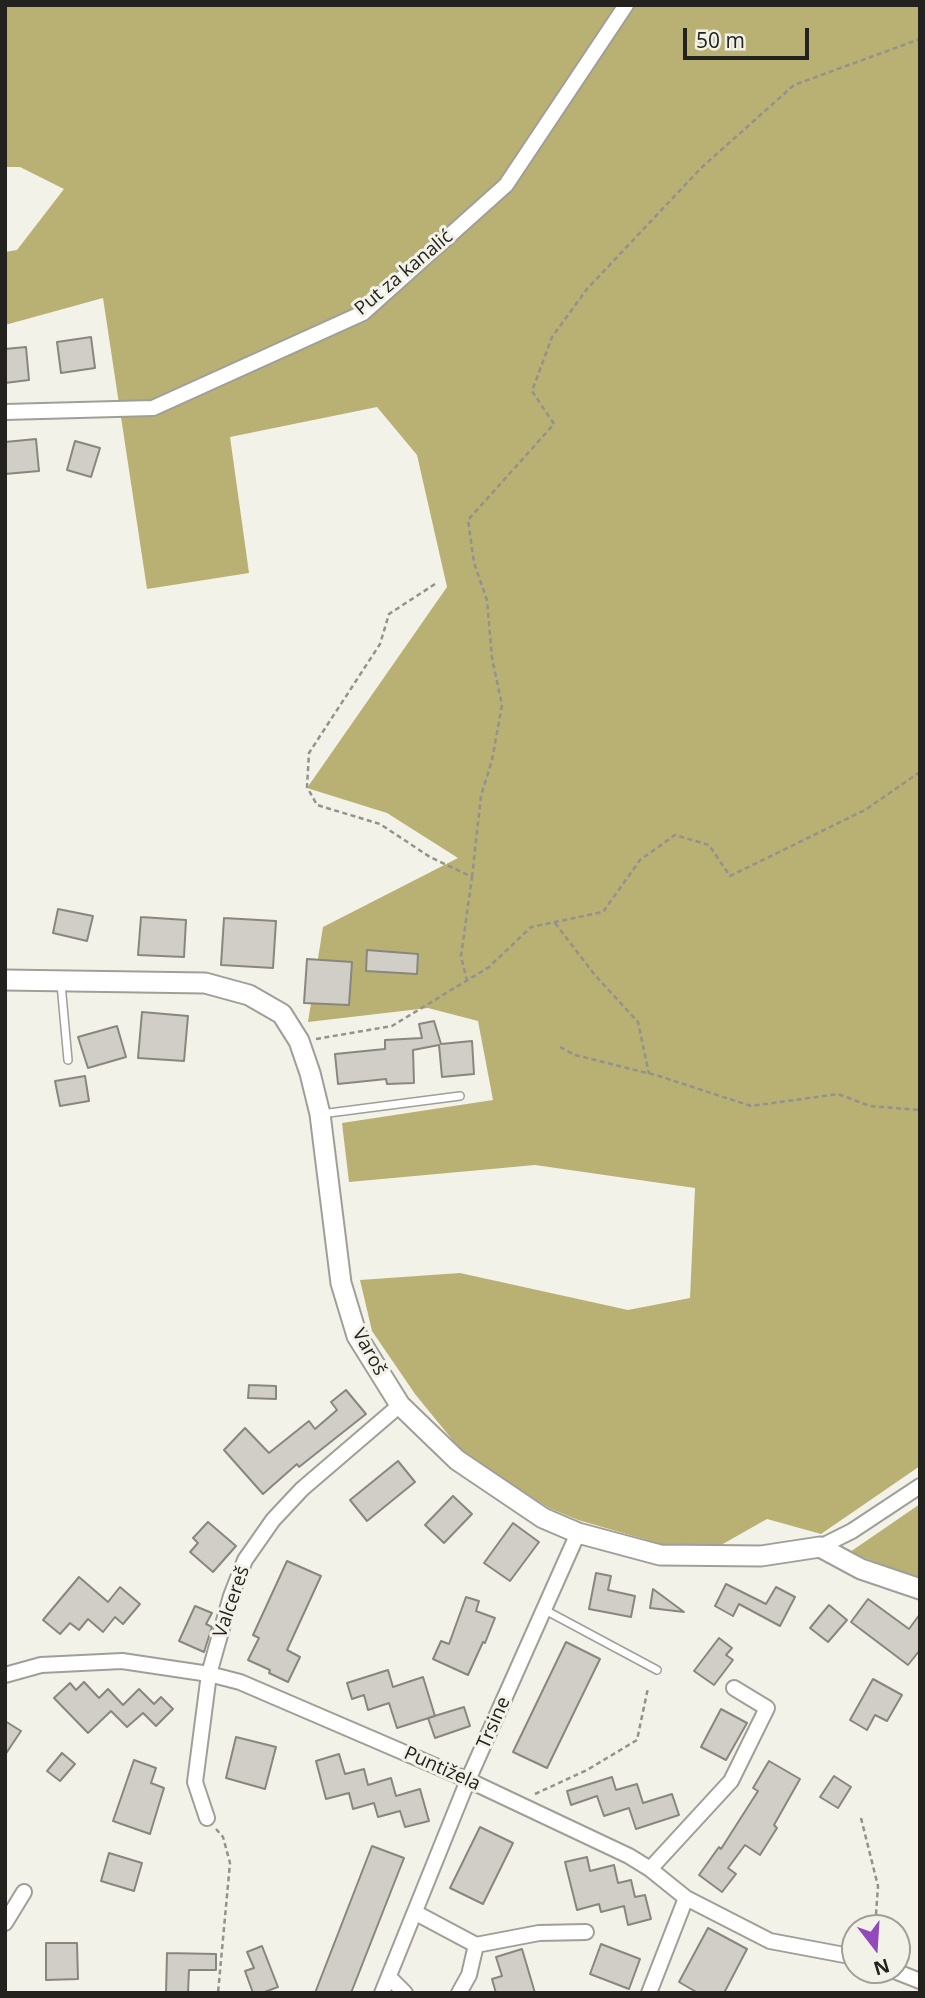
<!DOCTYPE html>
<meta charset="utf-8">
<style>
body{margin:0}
#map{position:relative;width:925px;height:1998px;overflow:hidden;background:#f3f2e9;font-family:"Open Sans",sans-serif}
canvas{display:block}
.frame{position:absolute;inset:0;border:7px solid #23221f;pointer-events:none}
.north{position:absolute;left:841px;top:1914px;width:70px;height:70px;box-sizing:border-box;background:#f3f2e9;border:2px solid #a09f98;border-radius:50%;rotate:163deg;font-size:19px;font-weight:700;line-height:28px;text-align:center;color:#23221f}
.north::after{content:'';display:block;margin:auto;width:24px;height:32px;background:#9249bc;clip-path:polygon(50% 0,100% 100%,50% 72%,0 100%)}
.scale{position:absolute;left:683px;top:28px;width:126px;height:32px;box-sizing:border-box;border:4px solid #23221f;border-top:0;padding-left:9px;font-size:21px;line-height:24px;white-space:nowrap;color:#23221f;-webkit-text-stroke:5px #f3f2e9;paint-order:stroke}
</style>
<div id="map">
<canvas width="925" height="1998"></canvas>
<div class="frame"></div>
<div class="north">N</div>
<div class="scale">50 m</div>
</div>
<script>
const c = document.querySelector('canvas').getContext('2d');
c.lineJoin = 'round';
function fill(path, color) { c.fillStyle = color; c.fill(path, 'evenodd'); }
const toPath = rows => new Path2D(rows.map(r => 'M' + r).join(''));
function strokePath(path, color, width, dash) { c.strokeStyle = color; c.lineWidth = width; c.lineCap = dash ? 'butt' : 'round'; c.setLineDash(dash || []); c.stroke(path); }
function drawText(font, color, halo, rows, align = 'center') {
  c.font = font + ' "Open Sans",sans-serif'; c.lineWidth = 6; c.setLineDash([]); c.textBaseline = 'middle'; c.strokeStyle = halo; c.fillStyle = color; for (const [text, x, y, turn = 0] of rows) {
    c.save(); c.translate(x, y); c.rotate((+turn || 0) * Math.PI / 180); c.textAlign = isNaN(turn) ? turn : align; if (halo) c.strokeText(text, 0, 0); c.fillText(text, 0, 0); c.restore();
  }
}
const forest = toPath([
 [5,5,920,5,920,1466,821,1534,767,1519,721,1545,661,1544,578,1520,549,1508,482,1466,459,1448,415,1394,372,1331,360,1280,460,1273,628,1310,690,1298,695,1188,535,1165,349,1182,342,1123,493,1100,478,1021,428,1008,308,1022,323,927,458,858,387,813,307,788,447,587,417,455,377,407,230,437,249,573,147,589,103,298,5,325,5,252,17,250,64,189,20,167,5,167],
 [920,1504,920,1580,850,1552]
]);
const building = toPath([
 [91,337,95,368,61,373,57,342,91,337],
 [26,347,29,380,5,383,5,349,26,347],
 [36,439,39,471,5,474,5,442,36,439],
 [75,441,100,448,91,477,67,470,75,441],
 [58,909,93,916,87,941,53,933,58,909],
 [141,917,186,920,184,957,138,955,141,917],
 [224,918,276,921,273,968,221,965,224,918],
 [367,950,418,954,417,974,366,971,367,950],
 [307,959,352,962,349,1005,304,1003,307,959],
 [142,1012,188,1016,184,1061,138,1058,142,1012],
 [434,1021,441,1044,472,1041,474,1074,442,1077,439,1045,413,1050,414,1083,387,1084,386,1079,338,1084,335,1054,385,1049,385,1040,422,1038,419,1024,434,1021],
 [117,1026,126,1057,88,1068,78,1037,117,1026],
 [85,1076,89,1101,60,1106,55,1081,85,1076],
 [249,1385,276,1386,276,1399,248,1398,249,1385],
 [346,1390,366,1414,299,1467,297,1464,263,1494,224,1450,245,1428,269,1453,309,1421,315,1429,337,1410,331,1402,346,1390],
 [398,1461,415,1482,367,1521,350,1500,398,1461],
 [453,1496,472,1514,444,1543,425,1525,453,1496],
 [208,1522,236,1546,213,1572,190,1552,198,1543,193,1538,208,1522],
 [513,1523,539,1542,510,1581,484,1563,513,1523],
 [287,1561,321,1576,287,1650,300,1657,288,1682,269,1673,270,1670,248,1660,259,1638,253,1635,287,1561],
 [596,1573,611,1576,608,1590,635,1596,631,1617,589,1609,596,1573],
 [79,1577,108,1602,120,1587,140,1604,123,1624,115,1617,103,1632,88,1619,79,1630,70,1623,60,1634,43,1620,79,1577],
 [726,1584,766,1604,776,1587,795,1597,780,1626,739,1604,733,1616,715,1606,726,1584],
 [653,1589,684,1612,650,1608,653,1589],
 [466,1597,479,1601,476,1611,495,1618,485,1643,483,1642,468,1675,433,1659,441,1641,449,1644,466,1597],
 [868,1599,909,1629,920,1614,920,1650,908,1665,851,1622,868,1599],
 [829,1605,847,1620,828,1642,810,1628,829,1605],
 [195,1606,212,1613,206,1624,212,1627,204,1652,179,1641,195,1606],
 [719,1638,732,1648,726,1655,733,1660,714,1685,694,1671,719,1638],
 [566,1642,600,1659,547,1768,513,1752,566,1642],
 [388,1670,393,1687,423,1677,435,1716,397,1728,389,1703,368,1710,364,1695,352,1699,347,1683,388,1670],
 [873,1679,902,1695,887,1721,875,1715,867,1730,850,1720,873,1679],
 [84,1682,99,1698,108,1689,123,1705,139,1689,154,1704,161,1697,173,1709,156,1726,143,1713,127,1727,111,1711,88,1733,54,1698,70,1683,76,1690,84,1682],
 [464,1707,470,1726,435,1738,428,1718,464,1707],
 [721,1709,747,1723,726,1760,701,1747,721,1709],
 [5,1721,21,1731,5,1755,5,1721],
 [236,1737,276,1747,265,1789,226,1778,236,1737],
 [62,1753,75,1764,60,1781,47,1771,62,1753],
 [339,1754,345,1774,364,1769,368,1785,391,1778,396,1796,420,1789,429,1821,405,1827,400,1811,378,1817,374,1803,353,1809,349,1793,326,1799,316,1761,339,1754],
 [134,1760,156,1768,151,1783,164,1788,150,1834,113,1821,134,1760],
 [769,1761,800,1779,774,1825,777,1828,760,1855,745,1845,728,1868,736,1874,722,1892,699,1875,719,1847,721,1849,758,1791,753,1788,769,1761],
 [834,1776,851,1787,838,1808,820,1797,834,1776],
 [612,1777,616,1790,637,1784,643,1803,672,1794,679,1815,636,1829,629,1808,604,1816,597,1796,571,1805,567,1791,612,1777],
 [480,1827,513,1843,483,1904,450,1888,480,1827],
 [372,1846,404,1858,351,1993,315,1993,372,1846],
 [109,1853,142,1863,134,1891,101,1881,109,1853],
 [587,1857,590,1871,614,1865,618,1883,631,1880,635,1897,645,1895,651,1919,628,1925,624,1906,601,1912,599,1904,577,1910,565,1862,587,1857],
 [708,1928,747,1949,724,1993,698,1993,679,1982,708,1928],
 [46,1943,77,1943,78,1979,46,1980,46,1943],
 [601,1944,640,1959,629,1989,590,1974,601,1944],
 [262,1946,278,1987,262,1993,253,1993,245,1971,254,1968,247,1952,262,1946],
 [522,1949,535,1993,496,1993,492,1979,502,1976,496,1957,522,1949],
 [167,1953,216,1954,216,1970,189,1970,188,1993,166,1993,167,1953]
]);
const path = toPath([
 [435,584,389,614,380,644,309,753,307,787,317,805,380,824,430,857,472,877,461,956,467,981],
 [472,877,481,796,492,760,502,705,492,658,487,600,474,563,468,520,554,424,532,391,552,337,587,289,701,168,794,85,920,39],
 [555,923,594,974,638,1022,649,1074],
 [316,1039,392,1026,489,967,531,927,603,912,640,860,675,835,709,845,730,876,865,810,920,772],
 [560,1047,575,1055,659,1076,751,1106,838,1094,870,1106,920,1110],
 [535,1794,587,1770,637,1740,648,1688],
 [861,1818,878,1886,875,1928],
 [216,1829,223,1837,230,1863,218,1993]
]);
const service = toPath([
 [61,984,68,1060],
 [321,1114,460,1096],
 [545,1610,657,1670]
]);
const minor = toPath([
 [5,412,153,408,363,313,506,185,626,5],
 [820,1547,852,1531,920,1486],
 [5,1675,41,1665,122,1661,209,1674,240,1682,468,1780,629,1856,650,1869,686,1898,770,1941,855,1957],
 [207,1818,195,1782,209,1674,231,1596,245,1560,273,1520,302,1489,400,1405],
 [650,1869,731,1781,767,1708,734,1688],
 [416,1913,476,1945,539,1933,586,1932],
 [5,1923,24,1892],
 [892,1970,920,1981],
 [389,1977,405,1993],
 [382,1993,468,1780,578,1533],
 [459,1993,469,1975,476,1945],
 [649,1993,686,1898]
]);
const secondary = toPath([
 [5,980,205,983,249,995,282,1014,299,1041,310,1073,320,1114,341,1283,357,1336,400,1405,457,1460,543,1518,578,1533,660,1555,761,1556,820,1547,861,1569,920,1589]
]);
const streetNames = [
 ["Put za kanalić",404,273,-40],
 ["Varoš",369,1352,61],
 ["Valcereš",232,1602,-71],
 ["Trsine",494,1723,-66],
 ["Puntižela",442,1769,24]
];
fill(forest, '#b9b074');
fill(building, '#d0cec6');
strokePath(building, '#88877f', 2);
strokePath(service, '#a09f97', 10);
strokePath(minor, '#a09f97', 18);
strokePath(secondary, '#a09f97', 23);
strokePath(path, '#93928c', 2.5, [5, 3.5]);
strokePath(service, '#fff', 7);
strokePath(minor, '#fff', 14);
strokePath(secondary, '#fff', 19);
drawText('19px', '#23221f', '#f3f2e9', streetNames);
</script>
